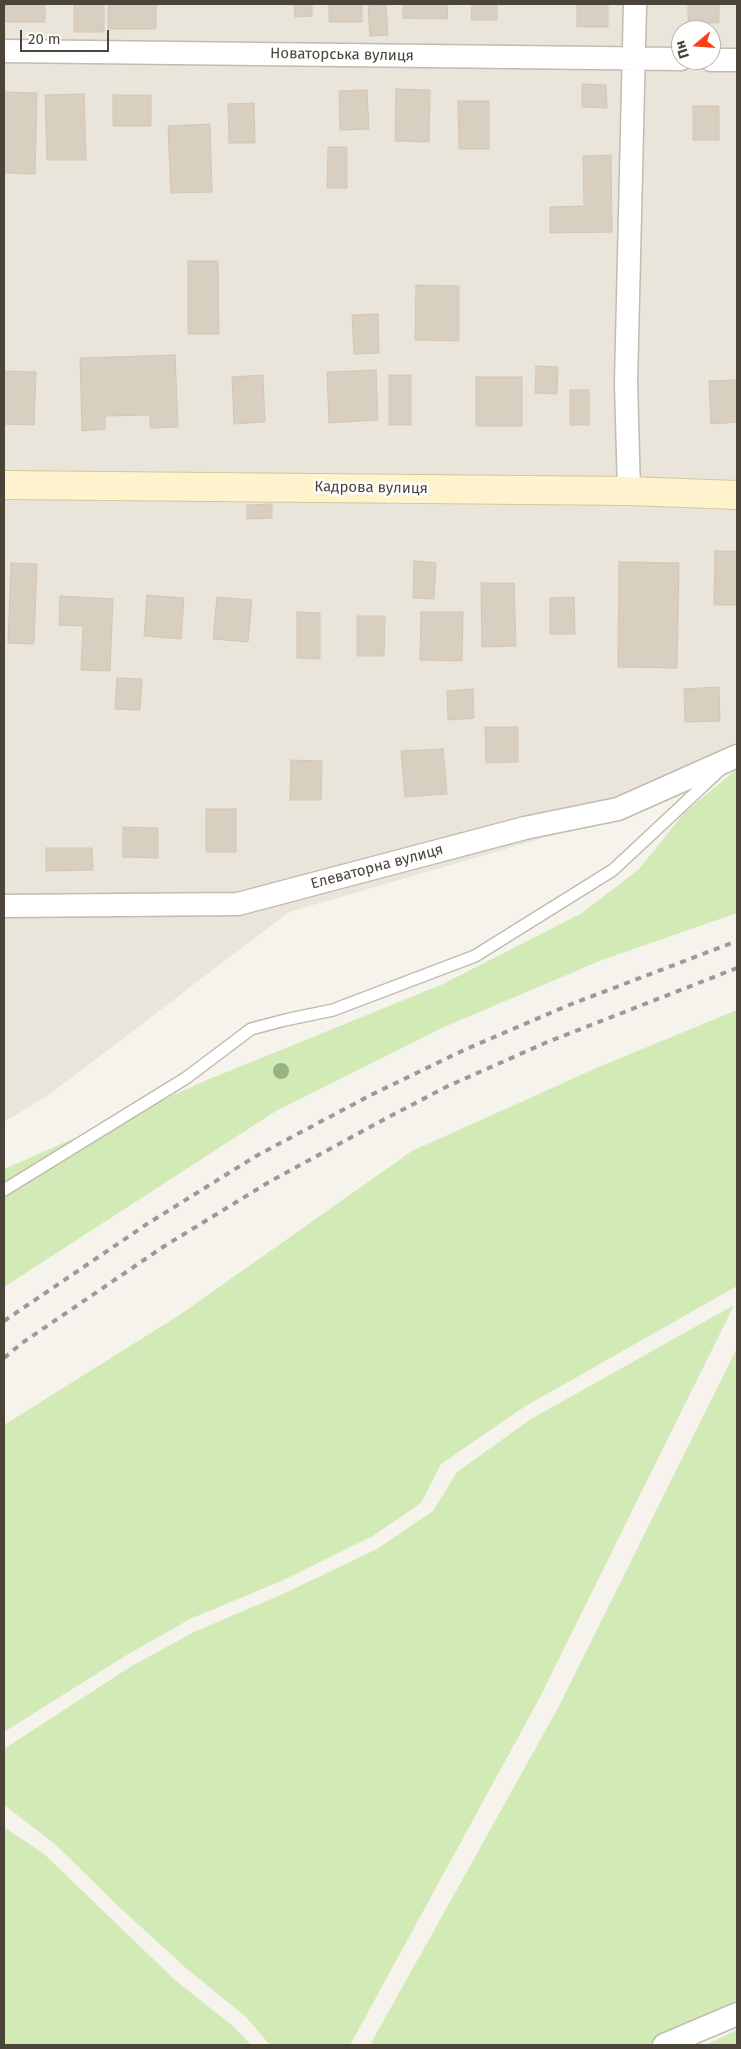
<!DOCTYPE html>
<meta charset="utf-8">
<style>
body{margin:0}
#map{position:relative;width:741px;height:2049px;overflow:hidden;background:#f6f3ec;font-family:"Fira Sans",sans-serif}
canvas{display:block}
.frame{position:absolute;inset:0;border:5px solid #4b4439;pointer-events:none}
.north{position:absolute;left:671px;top:20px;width:50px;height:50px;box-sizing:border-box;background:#fff;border:1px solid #b7b4b0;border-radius:50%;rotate:252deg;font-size:14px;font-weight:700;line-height:20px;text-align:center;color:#4b4439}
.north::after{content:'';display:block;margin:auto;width:18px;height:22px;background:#fc3f1d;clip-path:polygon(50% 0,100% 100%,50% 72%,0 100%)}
.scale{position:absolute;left:20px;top:30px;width:89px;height:22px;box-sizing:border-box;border:2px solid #4b4439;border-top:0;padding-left:6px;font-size:15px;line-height:18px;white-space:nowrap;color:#4b4439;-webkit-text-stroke:4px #fff;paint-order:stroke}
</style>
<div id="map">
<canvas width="741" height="2049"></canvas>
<div class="frame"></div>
<div class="north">Пн</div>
<div class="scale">20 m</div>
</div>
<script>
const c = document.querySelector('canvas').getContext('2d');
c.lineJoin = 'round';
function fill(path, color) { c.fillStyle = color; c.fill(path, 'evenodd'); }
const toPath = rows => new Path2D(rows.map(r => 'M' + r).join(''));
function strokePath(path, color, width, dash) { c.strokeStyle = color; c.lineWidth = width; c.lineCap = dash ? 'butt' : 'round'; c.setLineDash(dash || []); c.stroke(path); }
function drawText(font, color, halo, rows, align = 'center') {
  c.font = font + ' "Fira Sans",sans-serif'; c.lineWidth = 5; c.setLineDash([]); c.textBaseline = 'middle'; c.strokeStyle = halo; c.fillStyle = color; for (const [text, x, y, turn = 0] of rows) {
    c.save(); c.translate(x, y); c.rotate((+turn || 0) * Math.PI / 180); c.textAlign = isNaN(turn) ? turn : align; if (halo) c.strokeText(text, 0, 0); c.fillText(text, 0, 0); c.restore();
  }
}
const residential = toPath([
 [4,4,737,4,737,743,664,803,289,912,50,1094,4,1122],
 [681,30,711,30,711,60,681,60]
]);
const green = toPath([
 [737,769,737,913,602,960,444,1027,276,1111,4,1287,4,1169,212,1078,443,984,582,913,639,869,684,813],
 [737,1010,737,1286,524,1407,441,1464,421,1503,373,1536,279,1582,190,1619,125,1656,4,1732,4,1425,181,1314,412,1151,601,1066],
 [734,1305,539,1699,350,2045,270,2045,246,2017,186,1968,117,1905,55,1844,4,1805,4,1749,130,1667,194,1632,283,1594,377,1549,433,1511,457,1472,531,1419],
 [737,1348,737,2002,719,2009,648,2045,370,2045,557,1710],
 [4,1827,44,1854,175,1980,234,2027,251,2045,4,2045],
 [737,2030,737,2045,705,2045]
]);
const building = toPath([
 [4,4,45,4,45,22,4,22,4,4],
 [74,4,104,4,104,32,74,32,74,4],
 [108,4,156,4,156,29,108,29,108,4],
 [294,4,312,4,312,16,295,17,294,4],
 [329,4,362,4,362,22,329,22,329,4],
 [403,4,448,4,447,19,403,18,403,4],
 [472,4,497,4,497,20,471,20,472,4],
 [577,4,608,4,608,27,577,27,577,4],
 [688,4,719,4,719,23,688,23,688,4],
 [386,5,388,35,370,36,368,6,386,5],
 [582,84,606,85,607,108,582,107,582,84],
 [396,89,430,90,429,142,395,141,396,89],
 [367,90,369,129,340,130,339,91,367,90],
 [4,92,37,93,35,174,4,173,4,92],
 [84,94,86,160,47,160,45,95,84,94],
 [113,95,151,95,151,126,113,126,113,95],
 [458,101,489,101,489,149,459,149,458,101],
 [254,103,255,143,229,143,228,104,254,103],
 [693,106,719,106,719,140,693,140,693,106],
 [210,124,212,192,171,193,168,126,210,124],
 [328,147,347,147,347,188,327,188,328,147],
 [611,155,612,232,550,233,550,207,584,206,583,156,611,155],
 [188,261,218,261,219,334,188,334,188,261],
 [416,285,459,286,459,341,415,340,416,285],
 [378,314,379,353,354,354,352,315,378,314],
 [175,355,178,427,150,428,150,415,105,416,105,429,82,431,80,358,175,355],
 [536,366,558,367,557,394,535,393,536,366],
 [376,370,378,420,329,423,327,372,376,370],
 [4,371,36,372,34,425,4,424,4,371],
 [263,375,265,422,234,424,232,377,263,375],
 [389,375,411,375,411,425,389,425,389,375],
 [476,377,522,377,522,426,476,426,476,377],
 [737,380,737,422,711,424,709,381,737,380],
 [570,390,589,390,589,425,570,425,570,390],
 [272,504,272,518,247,519,247,505,272,504],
 [715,551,737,551,737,605,714,605,715,551],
 [414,561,436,563,434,599,413,598,414,561],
 [619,562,679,563,677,668,618,667,619,562],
 [11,563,37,564,34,644,8,643,11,563],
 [481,583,514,583,516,646,482,647,481,583],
 [147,595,184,598,181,639,144,636,147,595],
 [60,596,113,599,110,671,81,670,83,626,59,625,60,596],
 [217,597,252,600,248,642,213,639,217,597],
 [574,597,575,634,550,634,550,598,574,597],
 [297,612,320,613,320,659,297,658,297,612],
 [421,612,463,612,462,661,420,660,421,612],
 [357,616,385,616,384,656,357,656,357,616],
 [117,678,142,679,140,710,115,709,117,678],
 [719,687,720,721,685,722,684,689,719,687],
 [473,689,474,718,448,720,447,691,473,689],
 [485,727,518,727,518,762,486,763,485,727],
 [443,749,447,794,405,797,401,751,443,749],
 [291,760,322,761,321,800,290,800,291,760],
 [206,809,236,809,236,852,206,852,206,809],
 [123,827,158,828,158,858,123,857,123,827],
 [46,848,92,848,93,870,46,871,46,848]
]);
const lane = toPath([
 [4,1190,186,1078,251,1029,285,1020,333,1010,475,956,613,870,720,770]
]);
const street = toPath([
 [4,51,681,59],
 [711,60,737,60],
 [629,491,626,383,635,4],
 [4,906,238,904,525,828,618,809,737,756],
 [664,2045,737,2014]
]);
const secondary = toPath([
 [4,485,629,491,737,495]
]);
const rail = toPath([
 [4,1321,147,1224,256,1156,371,1095,464,1050,569,1005,737,941],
 [4,1358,22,1343,163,1247,269,1182,383,1120,446,1087,545,1043,737,968]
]);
const trees = [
 [281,1071]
];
const streetNames = [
 ["Новаторська вулиця",342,55,1],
 ["Кадрова вулиця",371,488,1],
 ["Елеваторна вулиця",377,867,-15]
];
fill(residential, '#eae5da');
fill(green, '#d2eab5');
fill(building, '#d8cfc1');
strokePath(building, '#d3c7b4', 1);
strokePath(lane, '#c2bbae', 14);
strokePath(street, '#c2bbae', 25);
strokePath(secondary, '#d6c79b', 30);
strokePath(lane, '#fff', 11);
strokePath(street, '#fff', 22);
strokePath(secondary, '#fff3cd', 28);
strokePath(rail, '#9a9a9a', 4, [6, 6]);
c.fillStyle = '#97b381';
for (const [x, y] of trees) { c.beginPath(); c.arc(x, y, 8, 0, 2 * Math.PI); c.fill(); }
drawText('15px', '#4b4439', '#fff', streetNames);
</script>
